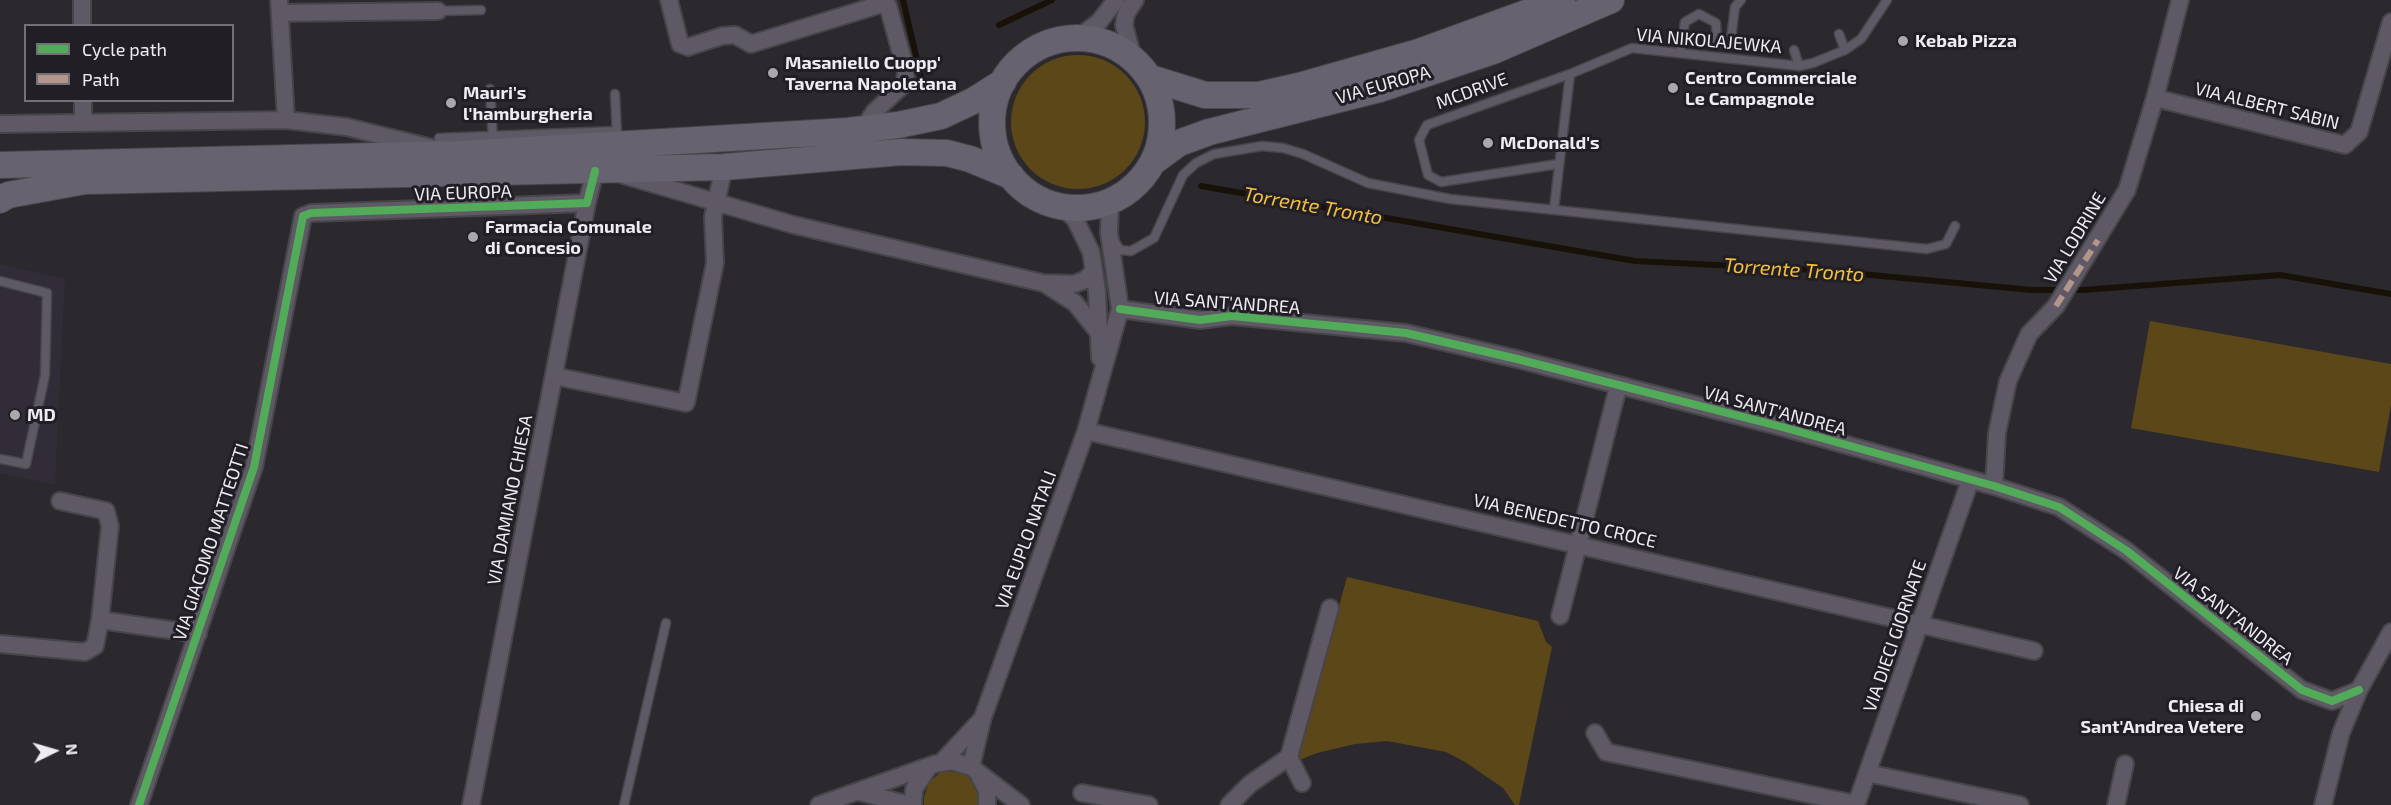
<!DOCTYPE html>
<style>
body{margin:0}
#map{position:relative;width:2391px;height:805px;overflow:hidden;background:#2b292e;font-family:"Exo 2",sans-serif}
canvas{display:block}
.legend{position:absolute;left:24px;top:24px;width:210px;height:78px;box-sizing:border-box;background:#211e26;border:2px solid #737078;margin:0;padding:8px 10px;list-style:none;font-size:18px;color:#eeecf2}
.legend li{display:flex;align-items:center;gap:12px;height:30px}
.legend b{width:30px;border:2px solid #737078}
.north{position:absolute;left:24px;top:721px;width:60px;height:60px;-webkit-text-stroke:4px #211e26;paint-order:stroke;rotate:85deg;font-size:16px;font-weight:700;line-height:24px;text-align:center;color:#eeecf2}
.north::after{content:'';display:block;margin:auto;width:21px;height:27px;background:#eeecf2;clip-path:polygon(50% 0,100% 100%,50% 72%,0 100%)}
</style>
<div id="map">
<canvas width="2391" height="805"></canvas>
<ul class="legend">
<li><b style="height:8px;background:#51ab58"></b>Cycle path</li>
<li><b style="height:8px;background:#b2968c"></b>Path</li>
</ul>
<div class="north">N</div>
</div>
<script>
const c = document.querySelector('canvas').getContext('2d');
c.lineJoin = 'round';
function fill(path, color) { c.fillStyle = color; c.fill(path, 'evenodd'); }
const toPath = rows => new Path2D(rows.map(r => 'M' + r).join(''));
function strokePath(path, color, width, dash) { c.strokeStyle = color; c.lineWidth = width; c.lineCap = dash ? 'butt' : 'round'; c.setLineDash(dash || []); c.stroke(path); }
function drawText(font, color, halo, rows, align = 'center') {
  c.font = font + ' "Exo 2",sans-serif'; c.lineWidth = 6; c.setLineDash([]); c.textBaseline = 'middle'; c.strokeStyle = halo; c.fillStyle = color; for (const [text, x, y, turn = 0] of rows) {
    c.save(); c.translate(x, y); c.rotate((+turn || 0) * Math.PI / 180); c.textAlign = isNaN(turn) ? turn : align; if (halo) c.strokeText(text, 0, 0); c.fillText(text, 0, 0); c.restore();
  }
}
const built = toPath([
 [0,264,65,279,55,485,0,473]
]);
const green = toPath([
 '1011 122a67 67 0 1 1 134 0a67 67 0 1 1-134 0Z',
 [2150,321,2391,364,2391,405,2379,472,2131,428],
 [1347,577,1538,621,1546,642,1552,647,1519,805,1515,805,1503,788,1465,762,1446,752,1387,741,1355,744,1317,753,1297,761],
 [949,771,964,774,970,778,978,792,978,805,924,805,924,797,929,782,941,772]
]);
const stream = toPath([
 [903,0,922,81],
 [999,25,1052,0],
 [1201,186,1635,261,1817,270,2032,290,2083,290,2280,275,2391,294]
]);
const lane = toPath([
 [438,11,481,10],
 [1839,34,1845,50],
 [1730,46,1735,7,1741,0],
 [1794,50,1799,66],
 [1680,53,1685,22,1699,14,1716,23,1717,44],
 [490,89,493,141],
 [615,94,617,135],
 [439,138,617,131],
 [1558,164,1441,182,1428,175,1419,140,1427,125,1570,74],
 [1554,209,1570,74,1632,48,1799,66,1813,63,1845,50,1861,39,1887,0],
 [1114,240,1120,250,1131,251,1154,238,1183,175,1196,163,1214,154,1262,146,1283,148,1303,154,1368,183,1450,199,1927,249,1946,244,1955,226],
 [0,281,47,293,45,375,26,464,0,459],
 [624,805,666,623]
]);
const street = toPath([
 [82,0,82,26],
 [279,0,286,120],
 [669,0,680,44,688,47,722,36,735,35,751,44,885,3,888,6,906,71,905,83,874,112,863,130],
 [280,13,438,11],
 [1079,37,1099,22,1116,0],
 [1133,58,1124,25,1126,14,1135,0],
 [2155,98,2345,145,2359,132,2391,22],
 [83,100,83,123],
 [0,124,286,120,347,127,432,148],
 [623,175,794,225,1043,283,1074,284,1085,280,1094,271],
 [1062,207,1075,219,1091,252,1097,291,1100,358],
 [1047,285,1075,303,1099,333],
 [1120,309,1200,320,1232,316,1406,333,1517,359,1782,427,1994,486,2059,507,2127,551,2302,690,2332,701,2359,690],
 [554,376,686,403,715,263,713,217,724,167],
 [1086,431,2034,651],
 [1994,486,1997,433,2008,381,2029,334,2056,306,2127,190,2155,98,2180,0],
 [60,501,106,511,110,526,100,620],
 [1560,616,1618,387],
 [1,644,85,652,95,646,100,620,198,634],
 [1595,733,1606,752,1856,804],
 [1289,757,1302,783],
 [942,762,980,721],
 [971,767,983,717,1086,431,1120,309,1109,233,1110,202],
 [1867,773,2020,805],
 [979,775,987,791,987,805],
 [860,792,909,805],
 [1082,793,1149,805],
 [139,805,254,467,303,216,311,213,587,203,595,171],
 [471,805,587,203],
 [819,805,935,764,952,761,971,767,1021,805],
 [913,805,914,789,928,768],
 [1229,805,1250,784,1289,757,1330,608],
 [1856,805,1970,481],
 [2116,805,2125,764],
 [2323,805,2341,733,2359,690,2391,632]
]);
const primary = toPath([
 '992 123a85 85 0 1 1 170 0a85 85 0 1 1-170 0Z',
 [1150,78,1205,95,1259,95,1299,86,1419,52,1562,0],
 [1153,162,1179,143,1209,132,1380,89,1493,51,1611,0],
 [0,165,459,154,848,131,898,125,941,116,973,101,1003,82],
 [0,200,8,195,85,181,724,167,901,152,947,153,970,159,1011,176]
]);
const quiet = toPath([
 [2056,306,2098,240]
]);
const cycleway = toPath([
 [1120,309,1200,320,1232,316,1406,333,1517,359,1782,427,1994,486,2059,507,2127,551,2302,690,2332,701,2359,690],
 [139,805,254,467,303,216,311,213,587,203,595,171]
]);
const markers = [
 [1903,41,6,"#aaa8ad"],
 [773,73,6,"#aaa8ad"],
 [1673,88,6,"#aaa8ad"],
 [451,103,6,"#aaa8ad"],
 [1488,143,6,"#aaa8ad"],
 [473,237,6,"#aaa8ad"],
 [15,415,6,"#aaa8ad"],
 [2256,716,6,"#aaa8ad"]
];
const streetNames = [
 ["VIA NIKOLAJEWKA",1709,41,5],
 ["VIA EUROPA",1383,85,-16],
 ["MCDRIVE",1472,91,-20],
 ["VIA ALBERT SABIN",2267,106,14],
 ["VIA EUROPA",463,193,-2],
 ["VIA LODRINE",2075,238,-59],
 ["VIA SANT'ANDREA",1227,303,4],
 ["VIA SANT'ANDREA",1775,411,15],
 ["VIA DAMIANO CHIESA",510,500,-79],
 ["VIA BENEDETTO CROCE",1565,521,13],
 ["VIA EUPLO NATALI",1026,540,-70],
 ["VIA GIACOMO MATTEOTTI",211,542,-72],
 ["VIA SANT'ANDREA",2233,616,38],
 ["VIA DIECI GIORNATE",1895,636,-71]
];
const poiNames = [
 ["Kebab Pizza",1915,41],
 ["Masaniello Cuopp'",785,63],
 ["Taverna Napoletana",785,84],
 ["Centro Commerciale",1685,78],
 ["Le Campagnole",1685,99],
 ["Mauri's",463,93],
 ["l'hamburgheria",463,114],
 ["McDonald's",1500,143],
 ["Farmacia Comunale",485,227],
 ["di Concesio",485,248],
 ["MD",27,415],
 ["Chiesa di",2244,706,"right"],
 ["Sant'Andrea Vetere",2244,727,"right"]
];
const waterNames = [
 ["Torrente Tronto",1313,206,10],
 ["Torrente Tronto",1794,270,4]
];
fill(built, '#312c38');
fill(green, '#5b4718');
strokePath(stream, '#171108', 6);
strokePath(lane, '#464549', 11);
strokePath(street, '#464549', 20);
strokePath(primary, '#464549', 28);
strokePath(lane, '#5e5964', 8);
strokePath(street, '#5e5964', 16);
strokePath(primary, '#67626f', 26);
strokePath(quiet, '#b2968c', 6, [12, 6]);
strokePath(cycleway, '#51ab58', 8);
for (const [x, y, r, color] of markers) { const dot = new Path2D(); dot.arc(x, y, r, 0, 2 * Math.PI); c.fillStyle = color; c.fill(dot); strokePath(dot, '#211e26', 2); }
drawText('18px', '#eeecf2', '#211e26', streetNames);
drawText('bold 18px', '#eeecf2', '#211e26', poiNames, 'left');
drawText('italic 20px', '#f3c13d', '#211e26', waterNames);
</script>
